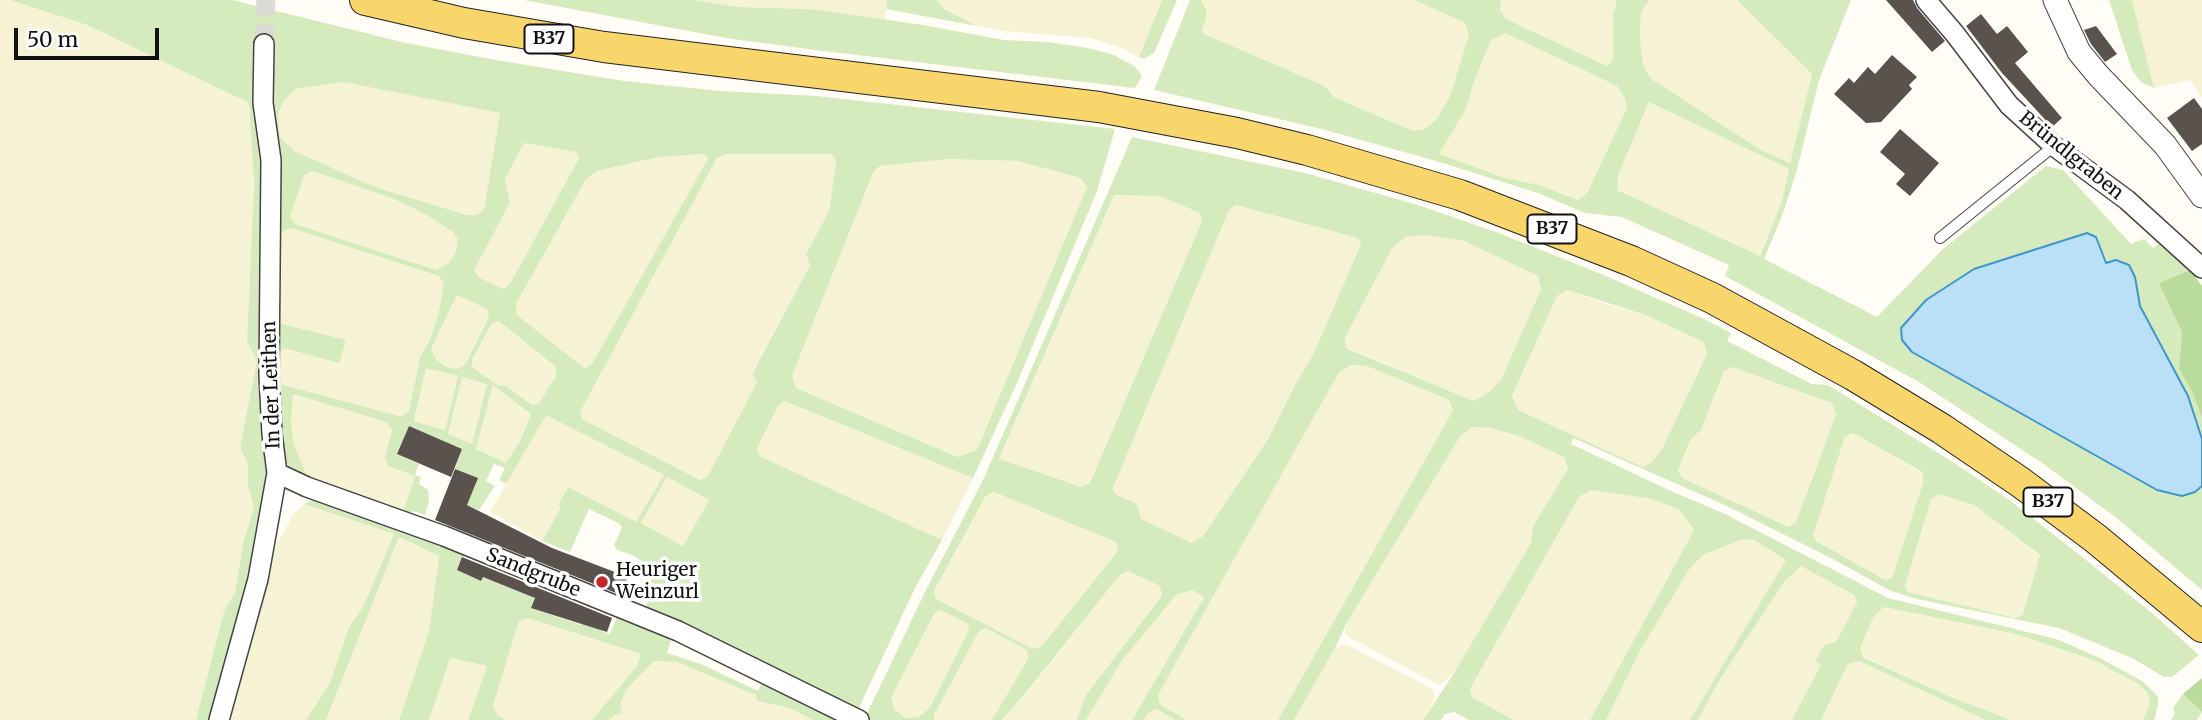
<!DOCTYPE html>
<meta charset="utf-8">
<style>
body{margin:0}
#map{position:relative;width:2202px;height:720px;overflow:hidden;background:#fffdf5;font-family:Merriweather,serif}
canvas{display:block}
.scale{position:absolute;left:14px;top:28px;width:145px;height:32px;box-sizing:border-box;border:4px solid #111;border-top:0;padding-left:9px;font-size:21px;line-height:24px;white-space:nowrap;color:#111;-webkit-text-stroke:5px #fff;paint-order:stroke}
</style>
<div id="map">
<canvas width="2202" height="720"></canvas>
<div class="scale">50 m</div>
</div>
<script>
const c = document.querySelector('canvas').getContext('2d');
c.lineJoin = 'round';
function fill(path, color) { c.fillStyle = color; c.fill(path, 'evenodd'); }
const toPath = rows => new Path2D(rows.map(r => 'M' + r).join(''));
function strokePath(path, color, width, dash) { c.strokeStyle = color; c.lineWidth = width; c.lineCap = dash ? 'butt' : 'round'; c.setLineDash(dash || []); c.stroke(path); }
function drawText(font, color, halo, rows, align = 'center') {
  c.font = font + ' Merriweather,serif'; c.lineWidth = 7; c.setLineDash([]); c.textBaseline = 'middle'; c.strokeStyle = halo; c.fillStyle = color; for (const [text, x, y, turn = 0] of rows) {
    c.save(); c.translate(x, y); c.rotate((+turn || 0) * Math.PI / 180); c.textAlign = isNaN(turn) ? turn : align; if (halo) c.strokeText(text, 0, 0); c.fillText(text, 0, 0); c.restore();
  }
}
const farmland = toPath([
 [0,0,10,0,87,25,249,103,254,184,247,341,257,361,240,447,248,465,248,485,254,507,243,544,235,593,224,611,196,720,0,720],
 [695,0,887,0,885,20,811,9,738,7],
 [937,0,1162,0,1139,57,1117,46,1090,38,1004,31,977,26,944,9],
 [1201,0,1414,0,1465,23,1469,35,1450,96,1436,120,1425,129,1413,131,1334,97,1325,86,1202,33,1207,12],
 [1501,0,1617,0,1613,14,1613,60,1607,66,1506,19,1500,10],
 [1649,0,1737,0,1812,74,1790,163,1761,150,1650,78,1643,64,1640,40,1641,13],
 [2132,0,2202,0,2202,98,2190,80,2154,88],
 [1505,33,1617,86,1624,97,1627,108,1587,193,1578,200,1539,185,1505,178,1438,154,1467,107,1473,84,1491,40],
 [343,82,501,113,484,209,477,215,467,215,375,187,293,151,280,137,278,116,283,101,296,89],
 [1649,102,1789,169,1782,201,1759,257,1617,190,1619,173],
 [524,143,575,152,579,158,510,284,503,289,477,277,474,270,510,203,505,179],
 [706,154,708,160,592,364,583,368,517,315,516,304,585,181,596,171,659,157],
 [726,154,832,154,836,160,829,211,806,254,810,264,752,373,757,382,708,476,700,480,582,419,580,411,717,158],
 [949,159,1018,161,1082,178,1087,187,977,450,959,457,796,388,792,376,873,173,881,166],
 [312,171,394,199,425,214,454,232,458,240,456,251,449,263,437,270,295,224,290,217,304,176],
 [1114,195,1159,196,1200,213,1202,221,1090,483,1081,487,999,460],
 [1236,205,1358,238,1361,244,1314,353,1295,385,1268,439,1203,536,1192,543,1140,519,1137,504,1115,494,1113,488,1229,210],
 [291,228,439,276,444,284,438,315,430,339,420,357,409,411,402,418,280,384,280,353,284,348,338,362,346,341,278,323,278,242,282,232],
 [1424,235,1464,241,1538,276,1541,289,1501,380,1489,392,1474,401,1346,347,1345,339,1392,247,1405,237],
 [1569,290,1606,304,1645,315,1704,342,1707,354,1662,449,1652,462,1643,467,1518,410,1512,396,1557,296],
 [457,295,487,309,489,317,465,365,457,369,446,367,435,358,431,349],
 [499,321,556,367,556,376,539,403,532,406,504,385,499,386,472,367,472,361,492,323],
 [1351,365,1367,366,1449,400,1453,410,1278,720,1186,720,1160,704,1158,695,1339,371],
 [426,367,458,375,445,430,414,421],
 [1732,367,1833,403,1836,415,1796,522,1789,527,1682,478,1678,471,1690,440,1701,430,1724,371],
 [462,377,488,383,473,445,448,434],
 [493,385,531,413,521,439,506,463,476,449],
 [293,394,386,422,392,429,385,457,415,475,402,514,308,479,294,445,291,423],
 [783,401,973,478,942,540,758,456,757,448,778,406],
 [546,414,664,475,636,523,568,487,558,505,561,508,542,541,490,512],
 [1472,427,1490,428,1519,436,1564,457,1568,469,1533,526,1531,543,1454,673,1439,685,1345,635,1346,624,1461,435],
 [1853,433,1922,473,1925,480,1892,578,1885,580,1815,541,1813,535,1845,437],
 [667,477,709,500,683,547,641,523],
 [1591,490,1652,499,1680,510,1694,530,1590,720,1514,720,1472,697,1470,689,1579,497],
 [994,492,1116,542,1118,551,1082,599,1042,646,1033,649,936,599,934,591,986,497],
 [1939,494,1974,505,2040,556,2023,614,2016,618,1908,592,1905,586,1931,499],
 [304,504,394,534,363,607,349,627,330,683,306,720,225,720,263,580,276,546,293,515],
 [399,537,439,556,429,631,399,720,326,720],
 [1743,539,1754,540,1787,560,1690,720,1606,720,1641,649,1690,568,1703,555],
 [1801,565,1854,595,1857,602,1836,642,1815,662,1822,665,1792,720,1698,720,1719,681,1784,582],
 [1128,571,1161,586,1162,594,1086,695,1077,720,1002,720,1030,689,1120,575],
 [1192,590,1204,596,1132,720,1086,720,1123,659,1145,630,1176,595],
 [1884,607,2016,634,2096,661,2140,685,2148,694,2150,704,2143,720,2011,720,1951,697,1863,656,1860,648,1874,616],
 [940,610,967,623,969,630,929,710,918,717,905,718,895,710,891,698,934,614],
 [528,618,642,654,637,666,592,720,506,720,498,716,493,705,500,678,519,621],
 [986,628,1027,650,1028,659,1010,690,992,720,934,720,934,715,979,631],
 [1346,644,1432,689,1435,699,1423,720,1294,720,1335,648],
 [449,658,487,666,468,720,429,720],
 [654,661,677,662,757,695,757,701,790,708,813,720,609,720,626,690],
 [1859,661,1986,720,1821,720,1848,664],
 [1157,709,1175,720,1144,720,1148,713]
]);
const green = toPath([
 [10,0,232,0,406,43,496,60,624,81,720,91,816,96,1115,129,1097,191,1017,383,973,478,784,401,778,406,757,448,759,456,942,540,915,588,856,714,646,610,650,582,648,571,644,563,635,556,617,550,614,545,622,528,620,524,589,509,570,552,542,541,561,508,558,505,568,487,636,522,664,475,546,415,506,484,499,480,505,468,494,464,486,481,495,486,479,510,467,505,451,480,462,449,409,426,397,454,419,464,415,475,421,477,419,484,428,490,429,501,425,515,413,511,407,515,402,514,415,476,388,466,385,457,392,430,386,422,293,394,291,423,294,445,308,479,292,472,283,458,278,434,274,216,281,169,279,157,265,163,270,464,263,526,214,720,196,720,224,611,235,593,243,544,254,507,248,485,248,465,240,447,257,361,247,341,254,184,249,103,87,25],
 [343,82,500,113,484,209,477,215,467,215,375,187,294,151,280,137,278,116,283,101,296,89],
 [524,143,576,152,579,158,510,284,503,289,478,277,474,270,510,203,505,179],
 [705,154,708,159,592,364,584,368,517,315,516,304,585,181,596,171,659,157],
 [726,154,832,154,836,161,829,211,806,254,810,265,752,374,757,382,708,476,700,480,582,419,580,412,717,158],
 [949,159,1018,161,1081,178,1087,187,977,450,958,457,796,388,792,376,873,173,880,166],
 [312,171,394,199,425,214,453,232,458,240,456,251,449,263,436,270,295,224,290,217,304,176],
 [291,228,439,276,444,284,438,315,430,339,420,357,409,411,402,417,280,384,280,353,284,348,339,363,346,340,278,323,278,242,282,232],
 [457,295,487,309,489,317,465,365,457,369,446,367,436,359,431,349],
 [499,321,556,367,556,376,539,403,532,405,504,385,499,386,472,367,472,360,492,323],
 [426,368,458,376,445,430,414,421],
 [462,377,487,384,472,444,448,434],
 [493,385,531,414,521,439,506,463,476,449],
 [667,477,709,500,683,546,641,523],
 [524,0,695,0,738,7,811,9,923,25,1004,40,1048,42,1088,48,1114,55,1134,66,1142,76,1135,88,823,51,726,38],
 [887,0,937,0,944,9,977,26,886,9],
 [1162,0,1177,0,1154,53,1144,59,1139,57],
 [1190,0,1201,0,1207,12,1202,33,1325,86,1334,97,1413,131,1425,129,1436,120,1450,96,1469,35,1465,23,1414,0,1501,0,1500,10,1506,19,1607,66,1613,60,1613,14,1617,0,1649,0,1641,13,1640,40,1643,64,1650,78,1761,150,1790,163,1812,74,1737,0,1851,0,1819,80,1797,170,1782,216,1764,259,1877,317,1943,249,2046,166,2063,170,2131,244,2144,239,2153,248,2162,241,2190,270,2160,283,2182,332,2179,369,2193,394,2202,418,2202,590,2114,516,2042,463,1919,382,1725,276,1729,265,1622,217,1585,213,1538,193,1436,161,1322,129,1154,90],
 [1505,33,1617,86,1624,97,1627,108,1587,193,1578,200,1539,185,1505,178,1439,154,1467,107,1473,84,1491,40],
 [1649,102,1789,169,1782,201,1760,256,1617,190,1619,173],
 [2109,0,2132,0,2154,88,2141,82,2132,70],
 [1132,137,1305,173,1418,205,1496,232,1606,276,1704,319,1731,333,1727,341,1812,384,1828,385,1953,462,2012,502,2081,556,2152,613,2199,655,2172,677,2164,677,2134,659,2059,628,1917,599,1891,591,1829,557,1729,507,1573,438,1571,444,1669,490,1725,514,1888,598,2056,639,2100,658,2142,681,2154,692,2158,697,2158,705,2154,720,2143,720,2150,704,2148,694,2140,685,2096,661,2016,634,1884,607,1874,616,1860,648,1863,657,1951,697,2011,720,1986,720,1859,661,1848,664,1821,720,1792,720,1821,665,1815,662,1824,645,1836,642,1857,602,1854,595,1801,566,1784,582,1719,681,1698,720,1690,720,1786,560,1754,540,1743,539,1703,555,1690,568,1641,649,1606,720,1590,720,1694,530,1680,510,1652,499,1591,490,1579,497,1470,689,1472,697,1514,720,1469,720,1454,712,1445,714,1441,720,1423,720,1454,673,1531,543,1533,526,1568,469,1564,457,1519,436,1490,428,1472,427,1461,435,1346,624,1335,648,1294,720,1278,720,1453,410,1449,400,1367,366,1351,365,1339,372,1158,695,1160,704,1186,720,1175,720,1157,709,1148,713,1144,720,1132,720,1204,597,1192,590,1176,595,1123,659,1086,720,1077,720,1086,695,1162,595,1160,586,1128,571,1120,575,1029,689,1002,720,992,720,1028,659,1027,650,986,628,979,631,934,715,934,720,864,720,925,592,984,478],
 [1114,195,1159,196,1200,213,1202,221,1090,483,1081,487,999,459],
 [1236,205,1358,238,1361,244,1314,353,1295,385,1268,439,1203,536,1192,543,1141,519,1137,504,1115,494,1113,488,1229,210],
 [1424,235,1464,241,1538,276,1541,289,1501,380,1489,392,1474,401,1346,348,1345,338,1392,248,1405,237],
 [1568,290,1645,315,1704,342,1707,354,1662,449,1652,462,1643,467,1518,410,1512,396,1557,296],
 [1732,367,1832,403,1836,415,1796,522,1789,527,1682,478,1678,471,1690,440,1701,430,1724,371],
 [1853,433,1922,472,1924,480,1892,578,1885,580,1816,541,1813,535,1845,437],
 [994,492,1116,542,1118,551,1042,646,1033,649,936,599,934,591,986,496],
 [1939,494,1974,505,2040,555,2023,614,2016,618,1908,592,1905,586,1931,499],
 [940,610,967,623,969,630,929,709,918,717,905,718,895,710,891,698,934,614],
 [319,497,464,553,457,570,481,581,483,577,535,598,531,608,581,625,582,623,610,634,617,617,672,637,667,653,701,664,758,691,763,680,847,720,813,720,790,708,757,701,756,695,677,662,654,661,626,690,620,704,622,714,614,715,609,720,592,720,637,666,641,654,528,618,519,621,493,705,498,716,506,720,468,720,487,666,450,658,429,720,399,720,429,631,439,556,399,537,326,720,306,720,330,683,349,627,363,607,394,534,304,504],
 [2183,694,2202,712,2197,720,2171,720,2175,714,2173,708]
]);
const forest = toPath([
 [2190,270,2202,286,2202,418,2193,394,2179,369,2182,332,2159,283],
 [2202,678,2202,712,2183,694]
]);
const water = toPath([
 [2087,233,2096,237,2106,263,2116,260,2129,265,2135,277,2140,306,2188,396,2202,439,2202,486,2195,492,2182,496,2157,490,1912,352,1902,340,1901,328,1926,300,1974,269,2087,233]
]);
const building = toPath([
 [1886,0,1913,0,1917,8,1945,41,1932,52],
 [1981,14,1997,34,2007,26,2028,52,2015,63,2062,118,2052,127,2002,73,1966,26],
 [2096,26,2117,54,2105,62,2091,44,2084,30],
 [1892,55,1917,77,1909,85,1912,89,1881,122,1866,123,1834,94,1849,78,1854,83,1868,67,1875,74],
 [2194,98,2202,109,2202,144,2192,151,2167,118],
 [1900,129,1939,163,1910,196,1896,184,1905,174,1880,152],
 [409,426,462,449,451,477,397,454],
 [455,469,478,478,467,505,552,548,628,577,621,595,435,520],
 [462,557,612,618,607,632,531,608,535,598,483,577,481,581,457,570]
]);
const minorTunnel = toPath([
 [264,44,266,0]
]);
const service = toPath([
 [1940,238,2054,146]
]);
const minor = toPath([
 [1926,0,1955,34,2009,105,2054,146,2127,200,2202,268],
 [277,473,307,487,444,536,678,631,859,720],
 [219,720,258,579,277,473,272,434,269,375,271,160,263,103,264,44]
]);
const tertiary = toPath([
 [2055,0,2079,52,2098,75,2165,145,2202,196]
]);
const primary = toPath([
 [365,0,464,23,604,47,1099,107,1237,133,1307,150,1460,195,1631,261,1712,298,1853,375,1942,429,2020,482,2095,538,2202,627]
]);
const markers = [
 [602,582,7,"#c4262e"]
];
const shields = [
 [549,39,49],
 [1552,229,49],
 [2048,502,49]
];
const shieldNames = [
 ["B37",549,39],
 ["B37",1552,229],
 ["B37",2048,502]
];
const streetNames = [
 ["Bründlgraben",2071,156,39],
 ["In der Leithen",272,385,-92],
 ["Sandgrube",533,573,22]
];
const poiNames = [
 ["Heuriger",616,571],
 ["Weinzurl",616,593]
];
fill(farmland, '#f6f3d4');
fill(green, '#d5ebbd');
fill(forest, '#b9dc9c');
fill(water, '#b9e0f7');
strokePath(water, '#3f96cf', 2);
fill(building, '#5a524d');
strokePath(minorTunnel, '#dbdad3', 19, [19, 10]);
strokePath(service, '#444', 12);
strokePath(minor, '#444', 22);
strokePath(tertiary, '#444', 25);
strokePath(primary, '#222', 32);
strokePath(service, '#fff', 10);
strokePath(minor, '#fff', 19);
strokePath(tertiary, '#fff', 23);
strokePath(primary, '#f9d66b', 30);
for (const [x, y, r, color] of markers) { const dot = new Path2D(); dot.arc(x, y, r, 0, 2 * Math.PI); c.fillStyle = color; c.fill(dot); strokePath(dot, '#fff', 2.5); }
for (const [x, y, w] of shields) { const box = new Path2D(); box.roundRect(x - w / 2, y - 14.5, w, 29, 5); c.fillStyle = '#fff'; c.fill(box); strokePath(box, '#111', 2); }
drawText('bold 18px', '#111', null, shieldNames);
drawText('19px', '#111', '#fff', streetNames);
drawText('19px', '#111', '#fff', poiNames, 'left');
</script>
